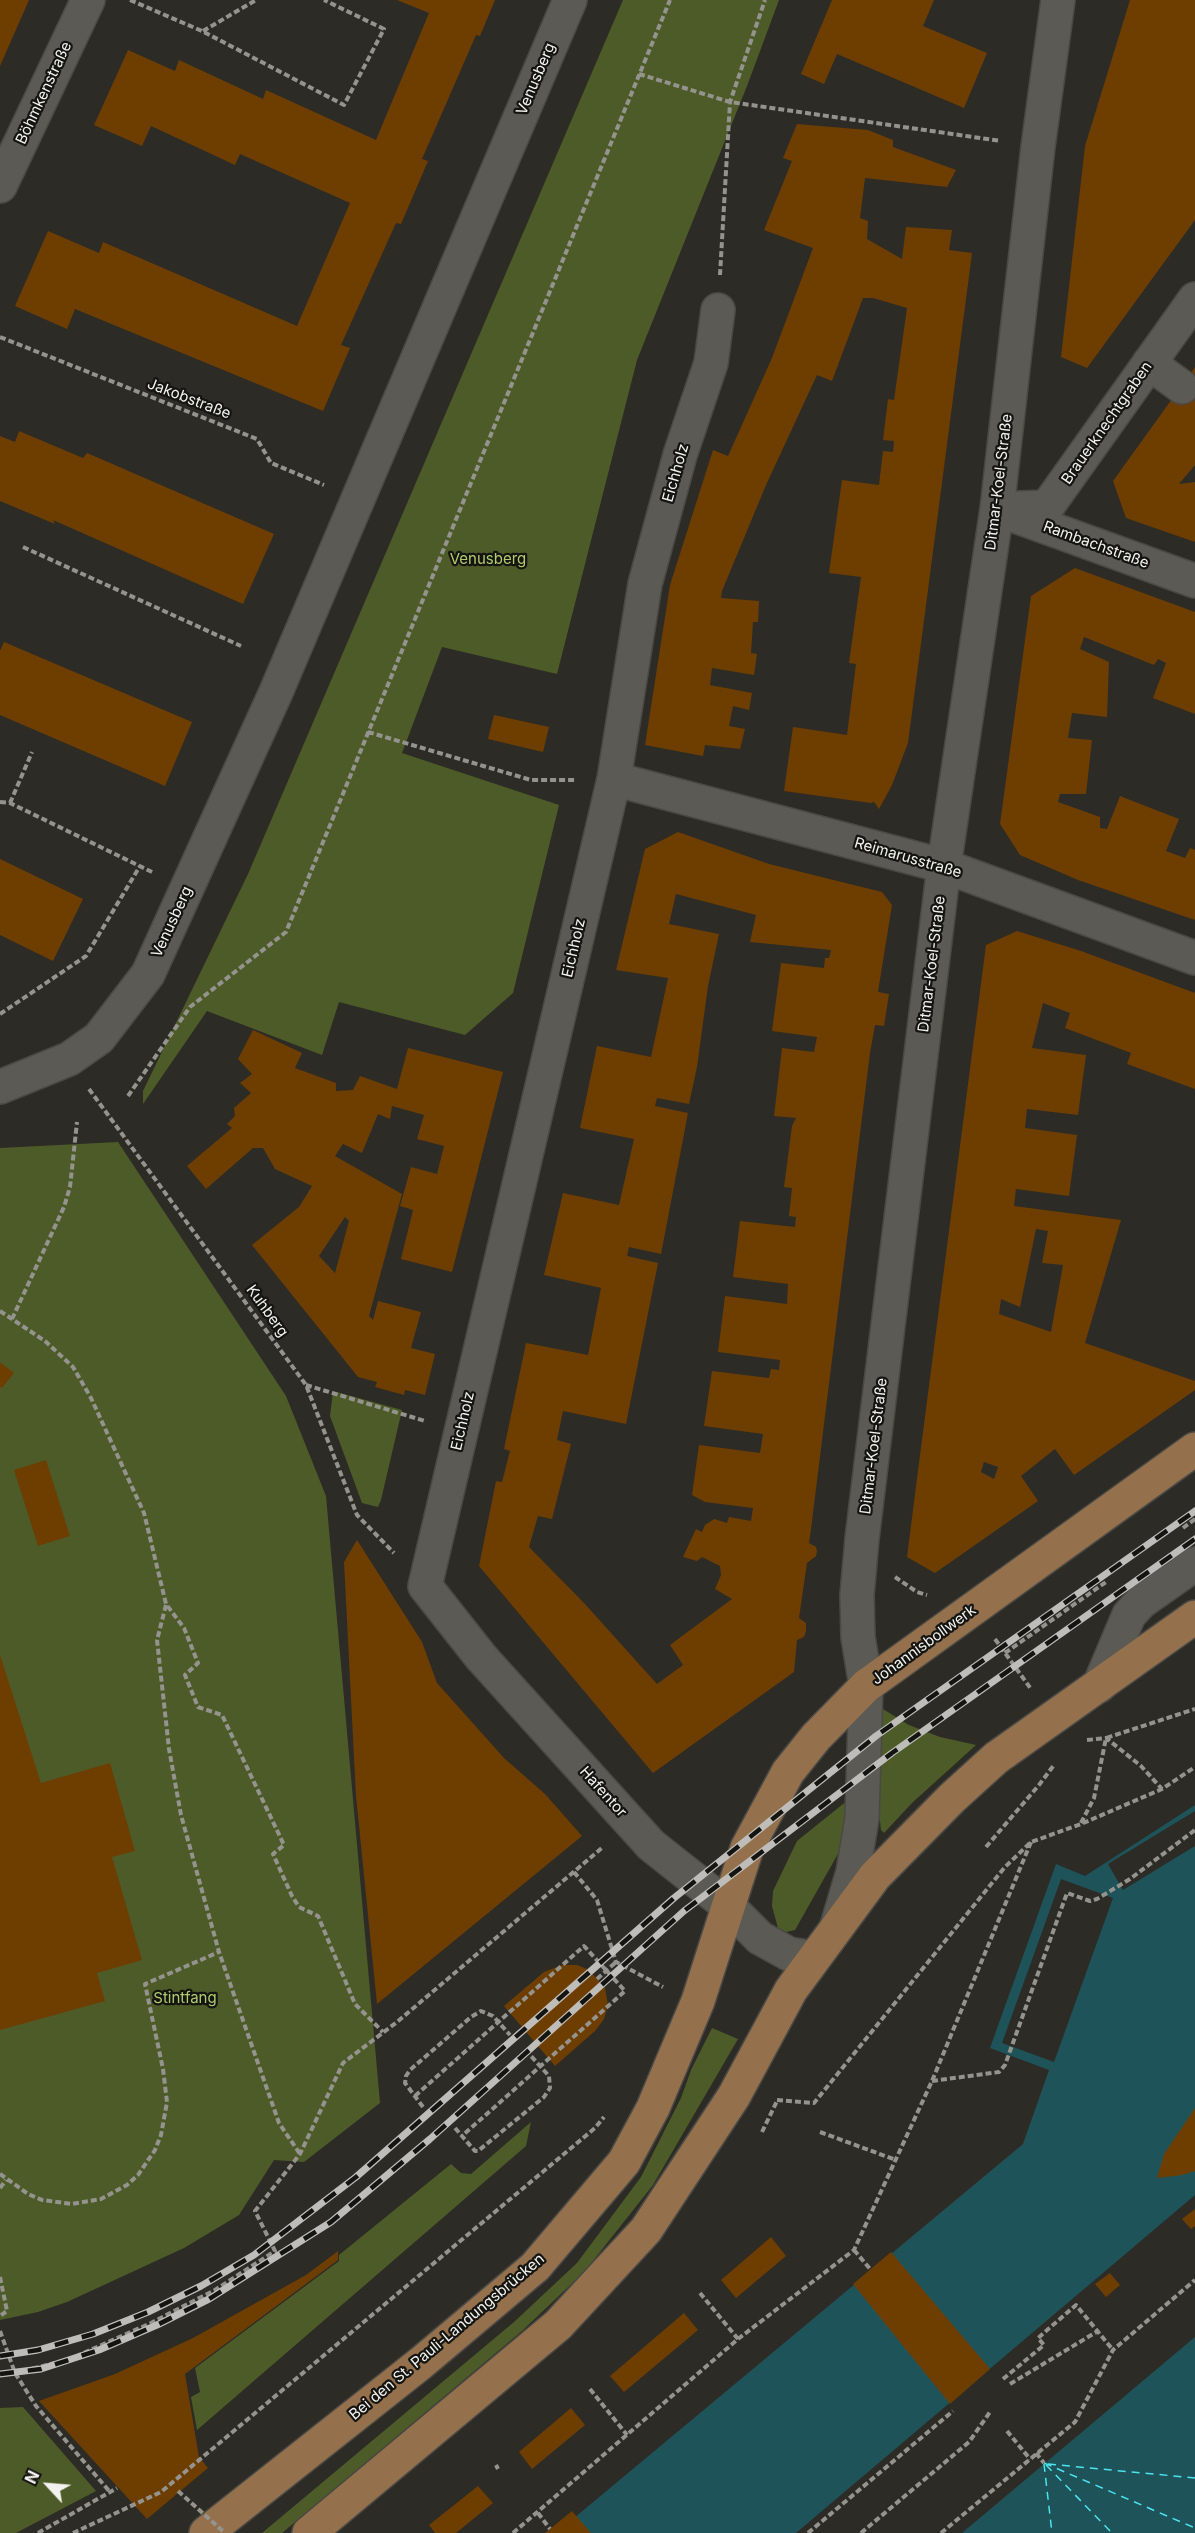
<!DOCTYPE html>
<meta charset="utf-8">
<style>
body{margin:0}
#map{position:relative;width:1195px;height:2533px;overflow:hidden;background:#2d2b26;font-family:Inter,sans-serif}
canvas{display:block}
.north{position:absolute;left:18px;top:2455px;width:60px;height:60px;-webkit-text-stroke:4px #141411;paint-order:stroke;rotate:296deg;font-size:16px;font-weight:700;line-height:24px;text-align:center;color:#f3f2ee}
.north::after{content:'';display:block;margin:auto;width:21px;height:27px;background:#f3f2ee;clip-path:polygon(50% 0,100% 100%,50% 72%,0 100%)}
</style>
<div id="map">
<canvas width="1195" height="2533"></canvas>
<div class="north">N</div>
</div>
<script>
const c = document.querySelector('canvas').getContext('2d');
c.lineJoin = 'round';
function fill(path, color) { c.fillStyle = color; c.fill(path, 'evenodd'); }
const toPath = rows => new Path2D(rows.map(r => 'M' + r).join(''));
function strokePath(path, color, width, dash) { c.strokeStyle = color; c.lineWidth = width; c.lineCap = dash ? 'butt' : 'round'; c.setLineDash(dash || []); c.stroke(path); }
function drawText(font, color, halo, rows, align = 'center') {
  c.font = font + ' Inter,sans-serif'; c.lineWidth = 4.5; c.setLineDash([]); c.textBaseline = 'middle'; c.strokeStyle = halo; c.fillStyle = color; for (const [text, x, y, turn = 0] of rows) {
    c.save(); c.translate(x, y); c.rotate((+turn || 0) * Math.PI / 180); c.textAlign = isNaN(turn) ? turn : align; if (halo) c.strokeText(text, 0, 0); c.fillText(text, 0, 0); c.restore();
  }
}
const green = toPath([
 [623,0,779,0,747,86,637,360,557,674,442,647,402,753,559,805,513,993,465,1035,339,1002,322,1055,207,1011,143,1104,143,1091,248,874],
 [118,1142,286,1396,326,1496,380,2103,304,2162,274,2160,239,2215,184,2248,67,2302,38,2312,0,2320,0,1148],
 [333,1391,402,1410,381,1500,378,1507,362,1503,330,1416],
 [878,1706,909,1725,940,1737,976,1745,912,1803,884,1833,881,1830,880,1821,873,1709],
 [848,1800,843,1845,795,1930,786,1932,778,1928,772,1906,773,1891,797,1841],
 [712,2028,738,2039,653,2185,585,2271,522,2331,282,2533,262,2533,514,2322,577,2263,641,2177,681,2098,691,2070],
 [531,2122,526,2146,197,2430,191,2397,200,2392,195,2368,339,2261,339,2255,451,2164,461,2173,471,2174],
 [23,2407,96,2491,16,2533,0,2533,0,2408]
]);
const water = toPath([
 [1195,1805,1195,2533,556,2533,1023,2144,1049,2070,990,2048,1056,1864,1085,1876]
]);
const pier = toPath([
 [1195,1811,1195,1846,1123,1890,1108,1864],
 [1061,1879,1113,1898,1054,2062,1002,2043],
 [1195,2195,1195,2337,962,2533,796,2533]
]);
const ferry = toPath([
 [1044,2463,1195,2528],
 [1044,2464,1052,2533],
 [1048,2464,1195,2478],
 [1046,2465,1112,2533]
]);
const building = toPath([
 [0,0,29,0,0,66],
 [397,0,495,0,480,36,476,35,422,159,428,161,401,224,396,223,341,345,350,348,323,411,75,309,67,329,15,306,48,231,99,253,103,242,297,326,350,203,240,154,235,165,151,126,142,146,94,125,128,50,175,71,179,60,263,99,266,90,376,140,429,13],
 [832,0,934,0,923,26,987,53,964,108,837,54,824,84,801,74],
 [1130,0,1195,0,1195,220,1087,368,1061,357,1085,146],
 [797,124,868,130,893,140,893,147,956,170,947,187,865,178,860,218,868,221,867,239,902,259,906,227,952,230,949,250,972,253,908,743,892,785,879,809,874,802,871,803,784,791,793,727,847,735,856,664,849,663,861,577,829,573,842,480,879,485,883,451,893,452,894,441,883,440,888,399,894,400,907,308,873,298,863,298,832,381,817,375,766,485,722,591,721,598,759,601,758,622,753,622,751,653,757,654,754,675,712,668,710,685,752,693,749,710,733,706,729,726,745,729,740,749,705,745,703,756,645,745,670,585,713,450,728,456,772,358,813,248,764,230,792,161,783,158],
 [1195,367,1195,465,1179,484,1195,482,1195,542,1126,518,1113,481],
 [19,431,83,458,87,453,274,534,243,604,53,520,55,524,0,501,0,436,15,442],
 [1075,568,1195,612,1195,714,1153,698,1166,663,1158,659,1154,665,1084,637,1080,649,1109,662,1107,717,1072,713,1068,738,1092,740,1086,794,1060,794,1058,802,1100,817,1100,828,1107,829,1120,796,1179,819,1166,851,1185,858,1190,848,1195,850,1195,920,1078,880,1020,855,1000,824,1031,596],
 [4,642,192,722,165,786,0,715,0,651],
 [494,715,549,727,543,752,488,739],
 [678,832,769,864,882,892,892,905,878,992,889,994,884,1026,875,1025,870,1053,811,1529,809,1543,816,1547,817,1551,816,1556,807,1563,799,1618,806,1623,806,1631,804,1637,797,1640,794,1672,653,1773,479,1566,496,1481,502,1482,510,1451,504,1449,526,1343,588,1355,601,1288,544,1275,563,1193,619,1205,634,1139,580,1128,597,1046,651,1057,668,978,616,970,645,849],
 [676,894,756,915,750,942,831,950,829,958,825,958,824,968,781,963,772,1031,817,1037,814,1052,782,1048,774,1116,796,1118,792,1126,784,1187,792,1188,789,1216,796,1217,795,1227,740,1221,733,1277,788,1284,787,1304,725,1296,718,1352,780,1360,779,1370,771,1369,769,1378,712,1371,704,1426,763,1434,760,1453,699,1445,692,1495,705,1502,753,1508,751,1521,729,1517,727,1523,714,1519,705,1525,702,1532,696,1529,683,1557,697,1561,702,1557,720,1566,721,1575,715,1589,732,1599,670,1645,683,1665,657,1684,584,1603,529,1547,538,1516,552,1519,571,1444,557,1440,563,1411,626,1424,658,1263,627,1256,629,1247,661,1254,688,1113,655,1106,657,1098,689,1104,697,1067,708,986,719,934,669,924],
 [0,859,83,899,53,961,0,935],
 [1017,931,1081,951,1195,993,1195,1089,1127,1064,1131,1053,1065,1028,1070,1013,1043,1003,1032,1048,1086,1055,1078,1115,1027,1109,1025,1128,1077,1135,1069,1196,1016,1189,1014,1206,1121,1220,1085,1343,1195,1381,1195,1390,1074,1475,1055,1449,1021,1476,1038,1501,935,1573,907,1557,919,1463,986,945],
 [1036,1229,1048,1231,1042,1263,1063,1265,1051,1332,999,1314,1001,1299,1020,1307],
 [984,1462,998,1467,994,1479,981,1472],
 [253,1030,302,1053,295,1068,336,1083,336,1091,353,1090,360,1076,397,1089,408,1048,503,1072,452,1272,401,1259,413,1210,400,1206,411,1167,437,1174,444,1146,417,1139,424,1115,392,1106,390,1119,378,1114,362,1153,343,1144,335,1156,402,1194,369,1316,373,1320,378,1301,421,1312,411,1348,435,1354,425,1395,405,1390,404,1395,375,1387,377,1382,358,1377,252,1245,299,1207,312,1186,275,1169,263,1148,253,1148,206,1189,187,1166,232,1128,227,1124,235,1116,234,1108,251,1093,240,1083,252,1074,238,1059],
 [345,1217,349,1221,335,1273,319,1256],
 [0,1362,14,1373,2,1388,0,1387],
 [46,1460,70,1536,38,1546,14,1470],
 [357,1540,422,1642,437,1683,504,1758,545,1794,582,1836,377,2004,356,1796,344,1562],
 [0,1655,41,1783,110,1763,135,1851,112,1857,142,1960,97,1973,105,2001,0,2030],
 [562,1965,577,1965,589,1970,605,1988,608,2005,604,2019,595,2031,555,2066,504,2006,544,1972],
 [1195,2108,1195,2171,1182,2175,1157,2178,1164,2154],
 [1195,2209,1195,2226,1191,2229,1182,2219],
 [771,2237,786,2256,736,2298,721,2280],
 [338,2251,338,2260,185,2374,199,2457,208,2468,147,2519,39,2401,115,2374,193,2338,306,2275],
 [891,2252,990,2369,950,2404,853,2284],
 [1110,2273,1120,2285,1106,2297,1095,2284],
 [684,2313,698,2330,624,2392,610,2376],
 [571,2408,585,2425,532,2469,519,2452],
 [478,2486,493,2503,456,2533,435,2533,429,2525],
 [572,2511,591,2533,545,2533,550,2529]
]);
const path = toPath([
 [130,0,202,31,344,105,384,29,324,0],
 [203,31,256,0],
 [639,74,730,102,1001,141],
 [720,275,730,102,765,0],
 [0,337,257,439,271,463,324,485],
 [23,547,241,646],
 [368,732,531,780,577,780],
 [0,802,10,803,154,873],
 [10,803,32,752],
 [0,1014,86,956,140,866],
 [89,1089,306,1385,357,1515,394,1553],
 [128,1096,190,1007,286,932,670,0],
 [0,1311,45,1341,73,1367,91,1398,144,1513,166,1604,184,1628,198,1663,185,1675,198,1707,222,1715,284,1845,273,1854,292,1896,299,1907,318,1916,355,2004,383,2032],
 [12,1319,64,1207,70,1187,77,1122],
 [306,1385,425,1421],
 [1183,1528,1195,1519],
 [895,1577,917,1592,927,1595],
 [166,1605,157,1640,169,1749,181,1815,219,1952,279,2123,300,2154],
 [995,1639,1031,1689],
 [1005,1653,1106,1582],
 [1087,1740,1106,1738,1141,1766,1162,1789],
 [1081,1823,1094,1798,1106,1738,1195,1709],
 [986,1847,1039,1785,1054,1765],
 [574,1872,597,1900,616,1962,663,1987],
 [597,1979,616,1962],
 [932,2081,999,2072,1005,2065,1067,1893,1090,1901,1097,1899,1130,1879,1195,1830],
 [415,2096,584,1946,625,1991,462,2136],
 [777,2100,814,2103,1005,1867,1031,1842,1081,1824,1162,1789,1195,1767],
 [423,2107,405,2083,406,2076,410,2070,471,2017,481,2011,493,2016,510,2035],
 [455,2128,475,2151,478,2151,544,2097,550,2088,549,2076,531,2056],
 [762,2132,777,2101],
 [820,2132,896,2160],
 [0,2174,28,2194,42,2200,72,2204,101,2199,127,2185,138,2175,155,2150,161,2135,167,2102,163,2069,145,1984,219,1952],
 [0,2188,6,2180],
 [854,2250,871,2270],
 [0,2277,7,2311,0,2316],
 [700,2293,738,2339],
 [0,2331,15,2373,36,2406,110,2492],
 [15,2373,70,2359,151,2323,215,2290,275,2251,255,2211,300,2154,343,2063,397,2022,603,1847],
 [1003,2379,1044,2345,1038,2338,1076,2305,1113,2350],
 [1010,2384,1098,2331],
 [590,2389,627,2435],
 [1007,2431,1030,2459],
 [1036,2453,1044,2463],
 [496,2465,498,2469],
 [538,2513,550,2529],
 [38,2533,117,2488],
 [73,2533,161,2492,595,2128,604,2117],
 [513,2533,738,2339,854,2250,932,2081,1031,1842],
 [808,2533,953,2411],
 [861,2533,969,2442,990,2412],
 [941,2533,1075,2422,1113,2350,1195,2280]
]);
const minor = toPath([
 [0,186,88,0],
 [718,310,711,363,680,455,645,584,614,779,425,1586,481,1657,651,1845,728,1906,760,1938,789,1954,813,1958],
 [1149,363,1182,387],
 [997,509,1047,507,1195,299],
 [1010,514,1195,581],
 [614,779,944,866,1195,958],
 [0,1087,69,1059,99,1038,148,974,276,692,570,0],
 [1099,1686,1129,1615,1141,1602,1195,1564],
 [837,1926,853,1872,862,1818,866,1686,858,1637,857,1595,862,1539,944,866,997,509,1038,147,1058,0]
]);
const major = toPath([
 [206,2533,421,2363,535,2267,624,2162,653,2108,698,2001,747,1848,788,1772,816,1737,866,1686,1195,1449],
 [309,2533,558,2325,646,2230,734,2096,791,1990,875,1876,952,1798,996,1758,1195,1617]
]);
const rail = toPath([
 [0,2356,38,2350,93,2334,148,2312,201,2286,254,2255,356,2177,674,1898,876,1736,1195,1511],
 [0,2374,41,2369,99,2350,157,2325,209,2299,331,2222,430,2139,684,1911,892,1753,1195,1539]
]);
const pathBridge = toPath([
 [178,2491,225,2533]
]);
const streetNames = [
 ["Venusberg",536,79,-67],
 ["Böhmkenstraße",44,93,-65],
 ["Jakobstraße",189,399,21],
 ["Brauerknechtgraben",1107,423,-55],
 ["Eichholz",676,473,-74],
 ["Ditmar-Koel-Straße",999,482,-83],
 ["Rambachstraße",1096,545,20],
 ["Reimarusstraße",908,858,16],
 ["Venusberg",172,922,-65],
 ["Eichholz",574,948,-77],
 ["Ditmar-Koel-Straße",932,964,-83],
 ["Kuhberg",267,1311,54],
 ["Eichholz",463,1421,-77],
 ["Ditmar-Koel-Straße",874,1446,-83],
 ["Johannisbollwerk",924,1645,-36],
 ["Hafentor",603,1792,48],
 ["Bei den St. Pauli-Landungsbrücken",447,2337,-40]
];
const parkNames = [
 ["Venusberg",488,559],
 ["Stintfang",185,1998]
];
fill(green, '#4d5b28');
fill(water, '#1e5459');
fill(pier, '#2d2b26');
strokePath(ferry, '#4de3ee', 1.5, [8, 6]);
fill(building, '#6e3e00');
strokePath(minor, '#4a4945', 36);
strokePath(major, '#4a4945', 36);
strokePath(path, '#94938e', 4, [6, 3]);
strokePath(minor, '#5c5a54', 33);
strokePath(major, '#94714c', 33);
strokePath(rail, '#bebdb9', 7);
strokePath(rail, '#141411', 4.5, [14]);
strokePath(pathBridge, '#94938e', 4, [6, 3]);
drawText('15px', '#f3f2ee', '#141411', streetNames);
drawText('15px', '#b1cc6f', '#141411', parkNames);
</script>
